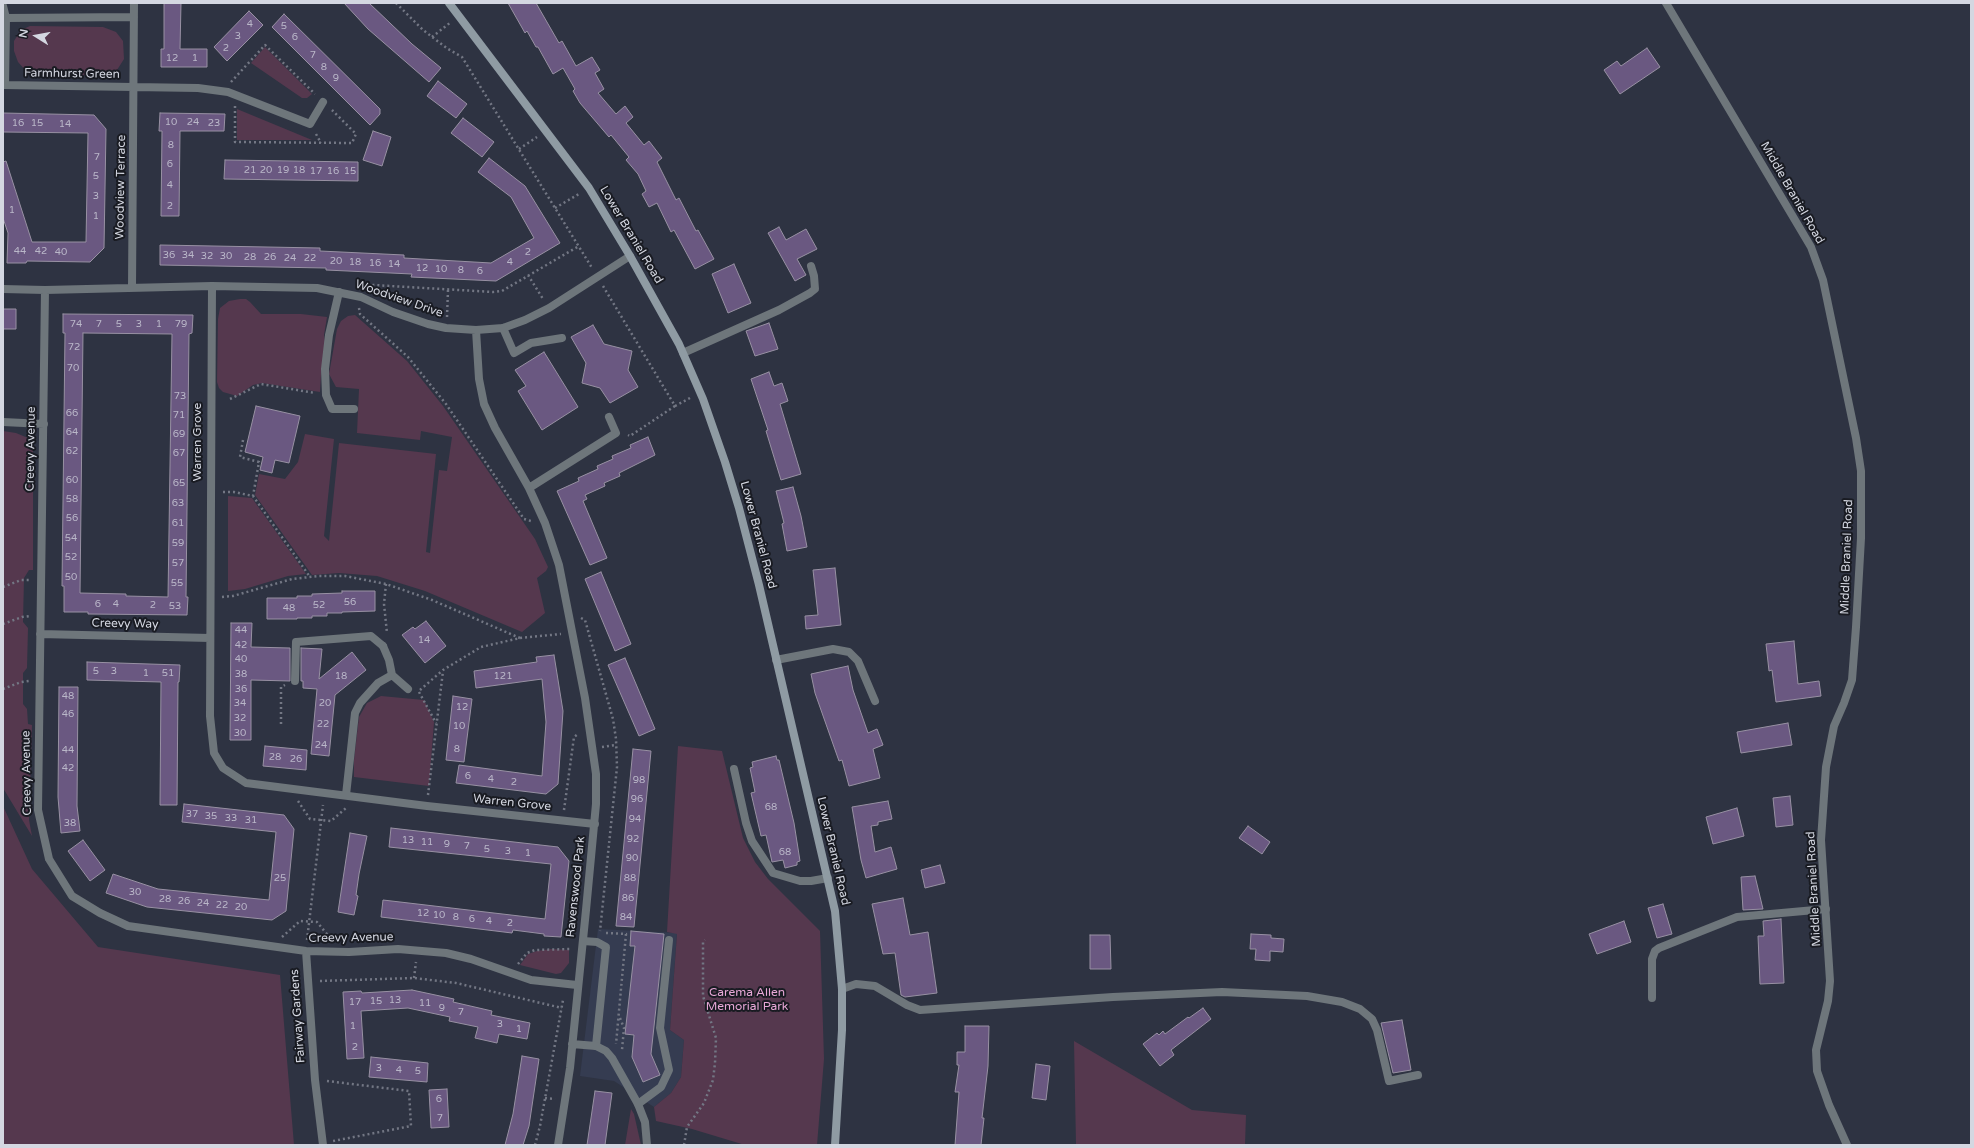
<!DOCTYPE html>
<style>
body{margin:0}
#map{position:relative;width:1974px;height:1148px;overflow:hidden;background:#2e3342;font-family:"Varela Round",sans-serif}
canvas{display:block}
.frame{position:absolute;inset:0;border:4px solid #d4d7e1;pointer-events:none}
.north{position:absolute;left:16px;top:16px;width:40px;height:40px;-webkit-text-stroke:3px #191b22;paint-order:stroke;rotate:281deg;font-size:11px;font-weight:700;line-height:16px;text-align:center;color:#d4d7e1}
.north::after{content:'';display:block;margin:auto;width:14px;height:18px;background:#d4d7e1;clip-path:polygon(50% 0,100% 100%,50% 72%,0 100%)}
</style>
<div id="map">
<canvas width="1974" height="1148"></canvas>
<div class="frame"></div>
<div class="north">N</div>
</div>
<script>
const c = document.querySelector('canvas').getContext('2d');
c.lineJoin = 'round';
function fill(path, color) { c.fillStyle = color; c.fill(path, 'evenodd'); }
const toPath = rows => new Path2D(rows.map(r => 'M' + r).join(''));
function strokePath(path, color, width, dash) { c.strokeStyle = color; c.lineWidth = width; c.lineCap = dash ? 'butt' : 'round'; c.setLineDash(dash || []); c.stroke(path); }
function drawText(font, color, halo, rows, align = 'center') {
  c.font = font + ' "Varela Round",sans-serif'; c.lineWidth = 4; c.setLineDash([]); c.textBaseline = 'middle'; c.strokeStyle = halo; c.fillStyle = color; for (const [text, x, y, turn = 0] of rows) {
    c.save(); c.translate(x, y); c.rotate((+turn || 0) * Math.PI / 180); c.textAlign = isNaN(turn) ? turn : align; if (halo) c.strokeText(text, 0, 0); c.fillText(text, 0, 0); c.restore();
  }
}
const built = toPath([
 [598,929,677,933,670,1030,684,1040,681,1077,671,1093,654,1107,614,1081,580,1076]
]);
const green = toPath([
 [30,26,103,27,116,32,123,41,124,59,117,70,107,75,37,76,27,72,18,62,14,51,14,41,21,30],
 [265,47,312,94,307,98,302,98,251,63],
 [237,109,312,140,237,140],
 [240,299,246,299,250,302,261,314,301,314,327,317,324,335,326,347,321,375,320,392,262,383,253,385,237,396,223,392,219,388,217,382,218,319,220,308,229,301],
 [355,315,407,361,443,406,535,539,548,567,546,571,537,578,545,613,522,632,425,591,377,576,339,573,312,575,255,495,259,474,285,479,298,462,305,434,334,439,324,536,329,541,339,443,436,454,426,552,430,553,439,470,447,471,452,437,421,431,420,440,357,433,359,389,336,387,329,374,337,329,341,321,348,316],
 [3,431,16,433,28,438,33,448,33,570,29,570,24,578,23,622,28,628,27,668,23,673,23,704,27,709,28,724,32,725,29,820,32,836,3,788],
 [228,496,252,498,306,574,288,576,245,589,228,591],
 [381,696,424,700,434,722,429,786,354,777,354,760,359,717,367,703],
 [678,746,722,751,743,838,755,862,768,879,820,931,824,1059,817,1145,745,1145,692,1129,656,1121,654,1107,671,1093,681,1077,684,1040,670,1030,677,934,667,932],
 [3,806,32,869,98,947,280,975,294,1145,3,1145],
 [551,949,569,950,569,963,561,973,556,974,520,965,528,954,537,951],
 [1074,1041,1192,1110,1246,1115,1245,1145,1076,1145],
 [631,1109,634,1114,641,1145,625,1145]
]);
const building = toPath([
 [164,3,181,3,180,49,207,49,207,67,161,67,161,49,164,49,164,3],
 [344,3,369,3,412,44,441,68,429,82,368,29,344,3],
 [508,3,536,3,559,43,562,41,576,66,592,57,600,70,595,73,604,89,598,93,616,114,625,106,633,117,626,123,644,145,649,141,662,158,657,162,676,200,679,198,696,231,698,230,714,259,695,269,674,230,671,232,657,203,649,207,642,194,646,191,638,174,626,160,629,157,611,135,609,137,580,103,573,91,575,89,563,68,553,74,538,47,536,47,527,31,525,33,508,3],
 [249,11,263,25,227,61,214,47,249,11],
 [284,14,380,109,380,114,370,125,272,27,284,14],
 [1647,48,1660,67,1620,94,1604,70,1617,61,1621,66,1647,48],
 [438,81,467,104,456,118,427,96,438,81],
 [3,113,94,115,106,129,104,248,90,262,27,261,26,263,7,263,8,233,3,218,3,162,6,161,32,242,86,242,88,133,3,132,3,113],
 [160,113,225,114,224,131,180,131,179,216,161,216,162,131,159,131,160,113],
 [463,118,494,142,482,157,451,133,463,118],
 [373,131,391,137,382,166,363,160,373,131],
 [489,158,525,186,560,243,496,281,411,277,412,274,326,270,326,268,160,265,160,245,320,248,320,251,404,255,404,258,491,263,534,238,511,197,478,172,489,158],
 [225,160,358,162,358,181,224,179,225,160],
 [779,227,786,240,806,229,817,249,797,259,806,275,795,281,768,233,779,227],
 [734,264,751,303,728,313,712,274,734,264],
 [3,309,16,309,16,329,3,329,3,309],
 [63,314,193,315,192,333,189,334,186,597,188,597,187,615,88,614,88,612,64,612,64,586,62,586,65,333,63,333,63,314],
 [83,333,172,334,168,597,126,596,126,594,80,593,83,333],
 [769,323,778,349,755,356,746,331,769,323],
 [593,325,604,344,632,351,628,370,638,387,610,403,600,388,582,383,586,363,571,337,593,325],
 [544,352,578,407,542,430,518,391,526,386,515,370,544,352],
 [769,372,774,386,782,383,788,401,780,404,801,474,781,480,766,431,768,430,751,379,769,372],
 [256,406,300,416,289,463,275,460,272,473,260,470,263,457,245,452,256,406],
 [648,437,655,455,619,473,620,476,604,483,605,486,585,495,587,499,583,501,607,558,590,565,557,491,579,481,578,478,598,469,597,466,613,459,612,456,631,448,630,445,648,437],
 [793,487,801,516,807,547,787,551,782,524,784,523,776,491,793,487],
 [835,568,841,625,806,629,805,616,818,615,813,570,835,568],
 [601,572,631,644,615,651,585,579,601,572],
 [342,591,375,591,375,611,342,612,342,613,327,613,327,616,312,616,312,618,297,618,297,619,267,619,267,598,297,598,297,596,312,596,312,594,342,593,342,591],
 [426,621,446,646,425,663,402,635,413,627,415,629,426,621],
 [231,623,252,623,251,647,290,648,290,681,251,680,251,740,230,740,231,623],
 [1794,641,1798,684,1819,681,1821,696,1776,702,1772,670,1769,671,1766,644,1794,641],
 [301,648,322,649,319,679,352,652,366,670,335,695,329,756,311,754,317,689,303,688,303,681,301,681,301,648],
 [554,655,563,711,558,784,546,794,456,783,459,765,542,776,546,722,542,679,476,688,474,671,537,662,536,657,554,655],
 [625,658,655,729,639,736,608,665,625,658],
 [87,662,180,665,179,682,178,682,177,805,160,805,161,682,87,680,87,662],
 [848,666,853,690,868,733,877,729,883,745,873,749,880,778,849,786,842,760,839,761,815,693,811,674,848,666],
 [59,687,78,687,77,806,80,831,61,833,58,797,59,687],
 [453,696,472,699,464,762,446,760,453,696],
 [1788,723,1792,745,1741,753,1737,732,1788,723],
 [265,746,307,750,306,770,263,766,265,746],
 [633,749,651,751,634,927,616,926,633,749],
 [776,756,777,760,779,760,794,823,800,861,797,862,797,865,785,868,783,860,772,862,766,835,761,836,751,793,755,792,750,768,753,767,752,762,776,756],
 [1790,796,1793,825,1776,827,1773,798,1790,796],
 [888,801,892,819,878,822,878,825,871,826,875,852,891,847,897,869,866,878,861,860,852,807,888,801],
 [184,804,284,815,294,829,286,911,272,920,147,907,106,893,113,874,158,889,269,900,276,832,182,822,184,804],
 [1737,808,1744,836,1713,844,1706,817,1737,808],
 [1248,826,1270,842,1262,854,1239,838,1248,826],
 [391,828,558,847,569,861,561,937,544,936,544,934,513,930,512,933,381,917,383,900,545,919,551,864,389,847,391,828],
 [350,833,367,836,359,874,356,895,358,896,354,915,338,912,350,833],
 [83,840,105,870,90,881,68,851,83,840],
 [940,865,945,883,925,888,921,870,940,865],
 [1755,876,1763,909,1743,910,1741,877,1755,876],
 [903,898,910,935,928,932,937,993,905,997,901,995,895,953,883,954,872,904,903,898],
 [1663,904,1672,934,1657,938,1648,908,1663,904],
 [1781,919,1784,983,1760,984,1758,936,1764,936,1763,921,1781,919],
 [1624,921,1631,942,1597,954,1589,934,1624,921],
 [631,931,664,934,651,1054,660,1075,643,1082,632,1057,634,1035,625,1034,635,946,630,946,631,931],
 [1251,934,1271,935,1271,938,1284,939,1283,952,1270,951,1270,961,1255,960,1256,949,1250,949,1251,934],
 [1090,935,1110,935,1111,969,1090,969,1090,935],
 [412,990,454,999,453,1002,492,1011,491,1015,530,1023,527,1039,499,1034,497,1043,475,1038,478,1027,449,1021,450,1017,408,1008,361,1011,364,1058,347,1059,343,992,361,991,362,993,412,990],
 [1203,1008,1211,1019,1171,1050,1174,1055,1160,1066,1143,1044,1157,1033,1159,1035,1163,1031,1165,1034,1188,1017,1189,1018,1203,1008],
 [1402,1020,1411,1070,1393,1073,1381,1023,1402,1020],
 [965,1026,989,1026,988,1066,982,1118,984,1118,981,1145,955,1145,959,1092,955,1092,959,1065,957,1065,957,1052,965,1052,965,1026],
 [522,1056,539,1059,529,1126,523,1145,505,1145,513,1114,522,1056],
 [371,1057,428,1063,427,1082,369,1077,371,1057],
 [1036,1064,1050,1066,1046,1100,1032,1098,1036,1064],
 [447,1089,449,1127,431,1128,429,1090,447,1089],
 [595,1091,612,1093,605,1145,587,1145,595,1091]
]);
const path = toPath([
 [396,3,423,30,448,49,462,57,592,268],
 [432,37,451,22],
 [231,82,265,45,315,94],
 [235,106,235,142,352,143,356,134,332,110],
 [316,134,321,143],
 [519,149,537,137],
 [555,208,579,194],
 [528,275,543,299],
 [603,286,675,406,630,436,628,435],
 [369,289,373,285,493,292,502,291,579,246],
 [359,308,360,314,408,357,446,404,524,519,531,521],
 [447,317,448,290],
 [230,399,261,384,315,393],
 [675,406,690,398],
 [243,440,240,457,259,462,253,496],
 [223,492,234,492,253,496,310,577],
 [386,584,384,604,387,633],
 [3,587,21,580,29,580],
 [222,597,233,596,292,579,319,576,345,576,386,584,432,600,520,638],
 [581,618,585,620,613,719,616,739,617,767,600,931],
 [3,624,22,617,30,616],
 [3,689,21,682,29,681],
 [420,690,443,670,481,647,520,638,561,634],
 [419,692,436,723],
 [281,724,281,687,285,685],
 [602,747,616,745],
 [428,795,443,671],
 [298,801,310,819,331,821,346,808],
 [564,810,574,737,578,734],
 [606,933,626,934,616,1044],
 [282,937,300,921,317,922,331,939],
 [307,940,323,805],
 [518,964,527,953,535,950,571,949],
 [414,978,416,962],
 [320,981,414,978,456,983,562,1008],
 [620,1018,624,1028,622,1050],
 [327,1081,409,1091,411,1126,333,1141],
 [545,1098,555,1099],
 [535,1145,540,1126,563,1000],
 [684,1145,687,1127,704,1103,713,1080,715,1063,716,1038,703,996,703,942,705,940]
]);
const lane = toPath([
 [339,292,329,335,325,369,326,395,332,409,354,409],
 [503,328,514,353,531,343,562,338],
 [683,353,779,310,810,293,815,289,814,276,811,266],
 [776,660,833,649,849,652,858,661,875,701],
 [295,681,296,642,371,636,383,646],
 [734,769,746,823,752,841,773,873,800,881,811,881,828,878],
 [583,941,597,942,606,947,596,1046],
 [842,989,856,984,875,986,907,1005,920,1010,1113,997,1222,992,1307,996,1342,1002,1360,1009,1372,1019,1377,1030,1389,1081,1418,1075],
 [1652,998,1652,959,1655,951,1659,948,1737,917,1826,909],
 [638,1104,661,1087,669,1070,660,1028,669,940]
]);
const street = toPath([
 [1666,3,1811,247,1823,280,1856,438,1861,471,1861,538,1856,627,1852,680,1844,703,1834,726,1826,767,1821,840,1830,981,1828,1001,1816,1050,1817,1071,1829,1105,1847,1145],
 [3,6,6,18,5,85],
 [6,18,134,17],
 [3,85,198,88,228,92,310,124,323,102],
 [212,286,210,716,214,753,223,768,246,783,427,806,595,824],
 [132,287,134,3],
 [3,289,45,290,212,286,317,288,361,297,393,312,428,324,446,328,476,330,503,328,525,320,549,308,630,256],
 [45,290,38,810,49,859,72,896,100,913,128,926,306,951,349,952,398,949,446,953,471,959,531,980,577,985],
 [476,330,479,379,484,404,495,428,529,488,545,523,559,565,585,698,596,774,596,804,586,910,570,1068,558,1145],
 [3,422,44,424],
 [529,488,616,433,609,417],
 [40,634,210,638],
 [383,646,389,660,392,675],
 [346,795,355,713,360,703,378,683,392,675,408,689],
 [306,951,315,1080,323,1145],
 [572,1044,596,1046,606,1051,612,1058,638,1104,645,1122,647,1145]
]);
const secondary = toPath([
 [449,3,589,188,630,256,679,344,703,399,725,462,739,508,759,585,835,911,842,989,842,1030,835,1145]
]);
const numberNames = [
 ["4",250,24],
 ["5",284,26],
 ["3",238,36],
 ["6",295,37],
 ["2",226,48],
 ["7",313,55],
 ["12",172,58],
 ["1",195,58],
 ["8",324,67],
 ["9",336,78],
 ["10",171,122],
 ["24",193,122],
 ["16",18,123],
 ["15",37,123],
 ["23",214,123],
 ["14",65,124],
 ["8",171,145],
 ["7",97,157],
 ["6",170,164],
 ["21",250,170],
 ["20",266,170],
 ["19",283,170],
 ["18",299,170],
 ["17",316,171],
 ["16",333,171],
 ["15",350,171],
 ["5",96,176],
 ["4",170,185],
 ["3",96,196],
 ["2",170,206],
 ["1",12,210],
 ["1",96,216],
 ["44",20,251],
 ["42",41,251],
 ["40",61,252],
 ["2",528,252],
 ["36",169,255],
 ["34",188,255],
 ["32",207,256],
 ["30",226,256],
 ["28",250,257],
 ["26",270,257],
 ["24",290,258],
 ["22",310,258],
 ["20",336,261],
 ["18",355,262],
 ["4",510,262],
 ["16",375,263],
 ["14",394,264],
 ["12",422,268],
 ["10",441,269],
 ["8",461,270],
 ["6",480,271],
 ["74",76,324],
 ["7",99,324],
 ["5",119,324],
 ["3",139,324],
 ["1",159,324],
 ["79",181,324],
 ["72",74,347],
 ["70",73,368],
 ["73",180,396],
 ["66",72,413],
 ["71",179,415],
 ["64",72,432],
 ["69",179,434],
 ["62",72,451],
 ["67",179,453],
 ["60",72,480],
 ["65",179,483],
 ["58",72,499],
 ["63",178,503],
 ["56",72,518],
 ["61",178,523],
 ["54",71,538],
 ["59",178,543],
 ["52",71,557],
 ["57",178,563],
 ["50",71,577],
 ["55",177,583],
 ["56",350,602],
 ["6",98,604],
 ["4",116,604],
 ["2",153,605],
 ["52",319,605],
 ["53",175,606],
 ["48",289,608],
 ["44",241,630],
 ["14",424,640],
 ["42",241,645],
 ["40",241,659],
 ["5",96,671],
 ["3",114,671],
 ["1",146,673],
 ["51",168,673],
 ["38",241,674],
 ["18",341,676],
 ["121",503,676],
 ["36",241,689],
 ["48",68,696],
 ["34",240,703],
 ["20",325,703],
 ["12",462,707],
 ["46",68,714],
 ["32",240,718],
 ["22",323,724],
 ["10",459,726],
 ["30",240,733],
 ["24",321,745],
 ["8",457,749],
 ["44",68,750],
 ["28",275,757],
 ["26",296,759],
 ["42",68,768],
 ["6",468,776],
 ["4",491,779],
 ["98",639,780],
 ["2",514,782],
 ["96",637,799],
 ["68",771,807],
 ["37",192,814],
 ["35",211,816],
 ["33",231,818],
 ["94",635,819],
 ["31",251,820],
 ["38",70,823],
 ["92",633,839],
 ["13",408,840],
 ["11",427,842],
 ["9",447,844],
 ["7",467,846],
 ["5",487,849],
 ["3",508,851],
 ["68",785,852],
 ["1",528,853],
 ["90",632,858],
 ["25",280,878],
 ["88",630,878],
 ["30",135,892],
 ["86",628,898],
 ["28",165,899],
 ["26",184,901],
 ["24",203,903],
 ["22",222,905],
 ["20",241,907],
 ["12",423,913],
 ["10",439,915],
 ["8",456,917],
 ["84",626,917],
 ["6",472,919],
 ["4",489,921],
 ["2",510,923],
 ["13",395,1000],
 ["15",376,1001],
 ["17",355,1002],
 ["11",425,1003],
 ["9",442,1008],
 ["7",461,1012],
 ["3",500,1024],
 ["1",353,1026],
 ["1",519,1029],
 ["2",355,1047],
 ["3",379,1068],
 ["4",399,1070],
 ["5",418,1071],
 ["6",439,1099],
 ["7",440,1118]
];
const streetNames = [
 ["Farmhurst Green",72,74,1],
 ["Woodview Terrace",121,187,-89],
 ["Middle Braniel Road",1792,193,60],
 ["Lower Braniel Road",631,235,59],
 ["Woodview Drive",399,299,19],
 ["Warren Grove",198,442,-90],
 ["Creevy Avenue",31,449,-89],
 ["Lower Braniel Road",758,535,75],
 ["Middle Braniel Road",1847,557,-88],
 ["Creevy Way",125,624,1],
 ["Creevy Avenue",27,773,-91],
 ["Warren Grove",512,803,6],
 ["Lower Braniel Road",833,851,77],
 ["Ravenswood Park",576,887,-84],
 ["Middle Braniel Road",1814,889,-93],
 ["Creevy Avenue",351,938,-1],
 ["Fairway Gardens",298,1016,-94]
];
const parkNames = [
 ["Carema Allen",747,993],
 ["Memorial Park",747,1007]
];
fill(built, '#353c51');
fill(green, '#55384e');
fill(building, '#6a5881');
strokePath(building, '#9891a3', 1);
strokePath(path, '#737784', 2.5, [2, 3]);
strokePath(lane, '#6e767b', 8);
strokePath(street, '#6e767b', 8);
strokePath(secondary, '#8f9ba3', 8);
drawText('10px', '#bab7c9', null, numberNames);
drawText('12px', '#d4d7e1', '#191b22', streetNames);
drawText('12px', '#e8a8d7', '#191b22', parkNames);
</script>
